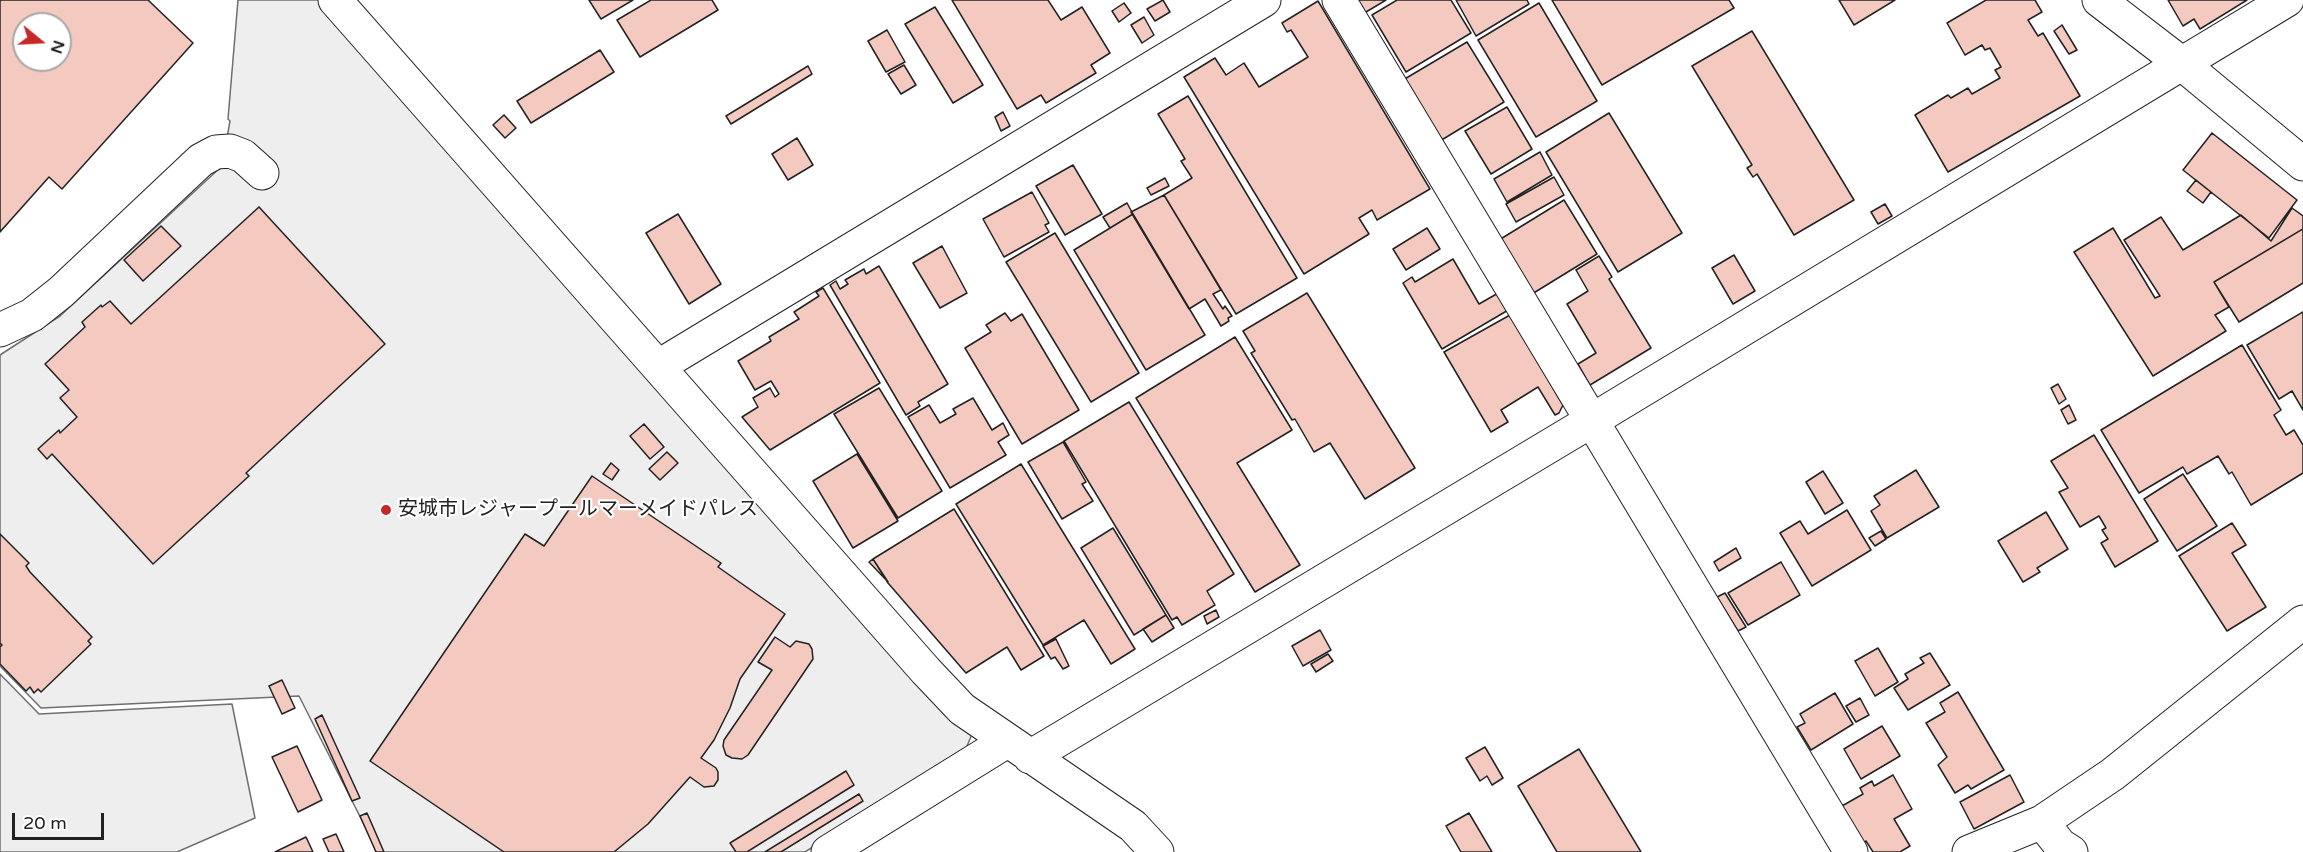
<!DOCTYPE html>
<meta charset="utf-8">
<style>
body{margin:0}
#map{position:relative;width:2303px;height:852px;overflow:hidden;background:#fff;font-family:"Varela Round",sans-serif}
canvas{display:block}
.north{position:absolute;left:12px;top:12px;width:60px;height:60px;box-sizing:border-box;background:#fff;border:2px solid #a7a7a7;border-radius:50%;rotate:108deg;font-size:16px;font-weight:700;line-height:24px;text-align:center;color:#222}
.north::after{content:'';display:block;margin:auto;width:21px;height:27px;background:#c62828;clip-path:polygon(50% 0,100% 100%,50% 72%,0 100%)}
.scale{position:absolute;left:12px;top:813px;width:92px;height:27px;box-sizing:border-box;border:3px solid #222;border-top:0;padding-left:8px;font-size:18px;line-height:21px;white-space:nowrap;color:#222;-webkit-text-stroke:4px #fff;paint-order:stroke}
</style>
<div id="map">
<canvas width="2303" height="852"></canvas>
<div class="north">N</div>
<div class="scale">20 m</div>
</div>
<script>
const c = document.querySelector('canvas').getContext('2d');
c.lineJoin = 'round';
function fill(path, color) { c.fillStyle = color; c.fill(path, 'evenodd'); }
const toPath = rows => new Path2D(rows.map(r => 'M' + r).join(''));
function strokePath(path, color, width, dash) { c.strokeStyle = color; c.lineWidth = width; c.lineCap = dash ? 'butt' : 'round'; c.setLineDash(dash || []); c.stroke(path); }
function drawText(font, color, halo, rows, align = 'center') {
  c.font = font + ' "Varela Round","Noto Sans JP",sans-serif'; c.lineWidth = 4.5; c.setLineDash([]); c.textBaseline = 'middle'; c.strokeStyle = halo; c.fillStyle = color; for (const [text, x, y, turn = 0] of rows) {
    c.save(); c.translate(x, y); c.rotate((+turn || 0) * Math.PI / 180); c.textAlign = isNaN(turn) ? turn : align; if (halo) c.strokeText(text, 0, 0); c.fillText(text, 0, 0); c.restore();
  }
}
const green = toPath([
 [238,0,319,0,972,734,965,751,805,852,378,852,299,696,41,708,0,666,0,355,60,316,222,166,230,121,228,119,238,0],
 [0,674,39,714,232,704,255,818,177,852,0,852,0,674]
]);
const building = toPath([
 [0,0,148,0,193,43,62,189,49,177,0,232,0,0],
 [24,24,60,24,60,60,24,60,24,24],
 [589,0,633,0,601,19,589,0],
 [651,0,712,0,718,10,640,57,617,20,651,0],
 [952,0,1048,0,1061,20,1082,7,1110,53,1091,65,1096,73,1046,103,1041,95,1017,109,952,0],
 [1163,0,1170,12,1155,21,1147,9,1163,0],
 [1352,0,1386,0,1361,15,1352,0],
 [1397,0,1451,0,1471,33,1406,72,1372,15,1397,0],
 [1456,0,1527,0,1529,4,1476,36,1456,0],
 [1552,0,1729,0,1734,8,1602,85,1552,0],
 [1839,0,1895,0,1854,25,1839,0],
 [1986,0,2035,0,2042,12,2028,20,2038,36,2043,33,2080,96,1948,172,1915,115,1948,95,1951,98,1968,88,1972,94,2000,78,1995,70,2001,67,1990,48,1985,50,1982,45,1965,55,1947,23,1986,0],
 [2168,0,2247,0,2200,29,2194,19,2183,26,2168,0],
 [1318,1,1430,189,1377,220,1372,210,1359,218,1369,234,1304,274,1184,77,1215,58,1226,75,1244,63,1259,87,1308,57,1291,30,1287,32,1282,23,1318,1],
 [1124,3,1131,13,1119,22,1112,11,1124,3],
 [1539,3,1597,101,1536,137,1478,40,1539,3],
 [935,7,983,85,953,103,905,24,935,7],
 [1144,17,1154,35,1142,43,1131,25,1144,17],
 [2062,25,2077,50,2069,54,2054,31,2062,25],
 [887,30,905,62,886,72,868,41,887,30],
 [1752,31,1854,200,1794,235,1757,174,1753,177,1747,168,1752,165,1692,66,1752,31],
 [1467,42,1504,102,1440,141,1403,80,1467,42],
 [600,50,614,72,531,123,517,101,600,50],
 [904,65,916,85,901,94,888,74,904,65],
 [808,66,812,74,731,124,726,116,808,66],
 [1188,96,1297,278,1236,314,1164,195,1192,178,1181,161,1185,159,1158,114,1188,96],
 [1507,107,1532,149,1491,174,1465,131,1507,107],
 [1003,112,1010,126,1001,131,995,117,1003,112],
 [1609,113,1682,233,1618,272,1546,152,1609,113],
 [504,115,516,128,505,138,493,125,504,115],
 [2212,133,2297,200,2269,238,2183,170,2212,133],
 [797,138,813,165,788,180,772,154,797,138],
 [1540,152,1552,175,1507,202,1494,179,1540,152],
 [1073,165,1102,214,1065,235,1036,186,1073,165],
 [1554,177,1564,195,1516,222,1506,204,1554,177],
 [1165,178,1169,186,1151,195,1147,188,1165,178],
 [2196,180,2211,192,2203,203,2187,191,2196,180],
 [1032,192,1049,223,1045,225,1049,232,1004,257,983,219,1032,192],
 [1164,195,1221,290,1213,294,1223,309,1225,306,1232,316,1228,318,1229,321,1221,326,1205,299,1189,309,1131,212,1164,195],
 [1564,200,1597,254,1532,294,1499,240,1564,200],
 [1127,203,1133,214,1110,228,1103,217,1127,203],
 [1885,204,1892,216,1878,224,1871,212,1885,204],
 [259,207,385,344,246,473,249,476,153,564,52,454,47,459,38,449,59,430,60,433,77,417,60,398,69,390,45,364,85,327,82,322,101,305,102,307,110,301,131,324,259,207],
 [2292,208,2303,216,2303,229,2214,282,2229,307,2215,315,2226,331,2153,376,2074,252,2113,228,2155,298,2160,296,2124,240,2161,217,2183,250,2241,215,2271,241,2292,208],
 [678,214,721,284,689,304,646,233,678,214],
 [1133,214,1205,335,1146,370,1074,250,1133,214],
 [161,226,181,246,143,281,124,260,161,226],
 [1427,228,1440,249,1406,270,1393,249,1427,228],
 [2303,229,2303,283,2239,322,2214,282,2303,229],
 [1055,233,1139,373,1091,402,1006,262,1055,233],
 [942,246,967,293,940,308,913,263,942,246],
 [1734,255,1755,291,1733,304,1712,268,1734,255],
 [1599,256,1612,277,1609,279,1651,348,1590,385,1578,364,1596,353,1567,304,1588,291,1576,270,1599,256],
 [1453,259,1479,304,1500,292,1510,309,1442,349,1403,283,1412,277,1415,282,1453,259],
 [879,266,948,384,918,402,920,406,906,415,830,285,836,281,840,289,848,284,845,280,864,269,866,274,879,266],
 [823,288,880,383,770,450,742,417,758,407,753,398,770,388,775,397,779,394,771,381,755,390,738,361,771,341,769,337,799,319,794,312,819,296,816,292,823,288],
 [1307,293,1415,468,1365,499,1330,443,1314,452,1295,419,1292,420,1251,353,1255,351,1243,331,1307,293],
 [2303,312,2303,410,2292,391,2279,399,2247,345,2303,312],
 [1005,313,1011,321,1022,314,1079,410,1022,444,965,348,991,332,986,325,1005,313],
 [1510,315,1563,405,1559,413,1555,415,1538,387,1501,410,1508,422,1491,432,1444,352,1510,315],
 [1235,337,1292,430,1237,463,1300,565,1255,592,1136,398,1235,337],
 [2242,345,2281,410,2274,415,2286,435,2294,430,2303,445,2303,473,2251,505,2232,472,2229,474,2218,456,2187,474,2183,467,2139,493,2101,430,2242,345],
 [2058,384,2066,399,2059,404,2051,388,2058,384],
 [879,388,942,491,898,518,834,414,879,388],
 [973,398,992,430,1003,423,1009,435,998,442,1006,455,950,488,908,417,929,405,940,423,956,414,953,409,973,398],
 [1129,402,1234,574,1207,591,1215,605,1182,625,1177,617,1172,620,1064,441,1129,402],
 [2069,405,2076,420,2068,424,2061,410,2069,405],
 [644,424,664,447,650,459,630,436,644,424],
 [2094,435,2158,541,2115,567,2101,543,2108,539,2102,530,2106,528,2099,516,2080,527,2059,492,2068,488,2051,461,2094,435],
 [1063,442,1086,482,1082,484,1093,501,1062,519,1028,462,1063,442],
 [667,452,678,463,660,480,649,469,667,452],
 [857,454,898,521,853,548,813,481,857,454],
 [611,463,619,470,612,480,603,474,611,463],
 [1021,464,1135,649,1111,664,1084,620,1043,645,956,504,1021,464],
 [1916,470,1939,507,1887,538,1871,511,1880,505,1874,496,1916,470],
 [1823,471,1843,503,1825,514,1806,482,1823,471],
 [2183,474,2217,526,2177,551,2144,499,2183,474],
 [592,476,721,563,718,567,785,614,740,679,730,708,714,740,701,758,716,768,718,772,718,780,714,786,704,787,690,777,648,824,614,852,504,852,370,761,525,534,544,546,592,476],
 [954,509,1044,656,1021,670,1007,647,966,673,888,583,873,559,954,509],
 [1847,510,1871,550,1812,586,1780,533,1800,521,1808,534,1847,510],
 [2046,512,2068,549,2037,568,2040,572,2023,582,1998,541,2046,512],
 [2232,523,2246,545,2232,553,2266,607,2227,631,2179,556,2232,523],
 [1113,528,1166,615,1134,635,1081,548,1113,528],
 [1881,531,1886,539,1875,546,1869,538,1881,531],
 [0,534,29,563,26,566,30,572,92,637,88,641,91,644,41,692,38,689,34,693,30,687,26,691,0,664,0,647,2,645,0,643,0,534],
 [1736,548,1741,558,1719,571,1714,562,1736,548],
 [873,559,888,582,869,562,873,559],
 [1781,562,1800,595,1748,625,1728,593,1781,562],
 [1725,593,1746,627,1738,631,1717,597,1725,593],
 [1216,610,1219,617,1207,624,1204,616,1216,610],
 [1166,615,1174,628,1152,642,1143,629,1166,615],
 [1320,630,1331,650,1303,666,1292,646,1320,630],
 [775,637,790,647,796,641,809,644,812,649,813,659,748,755,742,759,732,758,726,755,723,746,724,740,772,670,758,662,775,637],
 [1056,639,1069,666,1063,669,1055,657,1051,659,1043,646,1056,639],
 [1878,648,1898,682,1875,696,1855,661,1878,648],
 [1930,653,1950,685,1908,710,1894,688,1908,679,1905,674,1924,663,1920,658,1930,653],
 [1328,654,1333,661,1316,672,1311,664,1328,654],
 [282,680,295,708,282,714,269,686,282,680],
 [1958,692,2004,770,1971,789,1968,785,1955,793,1938,765,1947,757,1926,723,1945,712,1940,703,1958,692],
 [1835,693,1853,724,1811,750,1797,727,1805,723,1800,714,1835,693],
 [1860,698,1869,715,1856,722,1846,706,1860,698],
 [322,715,360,798,352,801,315,719,322,715],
 [1882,726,1900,756,1861,779,1844,749,1882,726],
 [297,746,322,800,298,812,272,757,297,746],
 [1485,747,1503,778,1492,785,1487,776,1480,781,1466,758,1485,747],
 [1579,749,1641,852,1557,852,1518,786,1579,749],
 [846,771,854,785,747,852,736,852,730,843,846,771],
 [1893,775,1912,809,1894,819,1910,846,1900,852,1873,852,1866,841,1864,843,1842,806,1863,794,1860,788,1872,781,1874,786,1893,775],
 [2010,775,2024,802,1974,829,1960,802,2010,775],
 [859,794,863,801,781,852,765,852,859,794],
 [367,813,384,852,376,852,360,816,367,813],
 [1469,813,1492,852,1461,852,1446,826,1469,813],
 [336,834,344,852,329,852,323,839,336,834],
 [306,837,313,852,275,852,306,837]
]);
const minor = toPath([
 [335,0,926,671,962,709,1133,826,1157,852],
 [1339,0,1851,852],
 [2099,0,2181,63,2303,164],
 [0,330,32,315,61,292,201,160,216,152,230,151,243,156,262,173],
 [659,366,1264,0],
 [1030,757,1591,421,2287,0],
 [2042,822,2060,845,2071,852],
 [828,852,1007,741],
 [1969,852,2042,822,2113,774,2303,622]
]);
const markers = [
 [386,510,6,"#c62828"]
];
const poiNames = [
 ["安城市レジャープールマーメイドパレス",398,510]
];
fill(green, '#eee');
strokePath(green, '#6f6f6f', 1.5);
fill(building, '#f3c9c0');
strokePath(building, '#222', 1.5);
strokePath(minor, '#222', 35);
strokePath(minor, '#fff', 33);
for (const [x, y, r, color] of markers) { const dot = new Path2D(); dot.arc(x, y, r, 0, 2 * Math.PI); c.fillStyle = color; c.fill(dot); strokePath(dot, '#fff', 2); }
drawText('20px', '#222', '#fff', poiNames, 'left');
</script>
